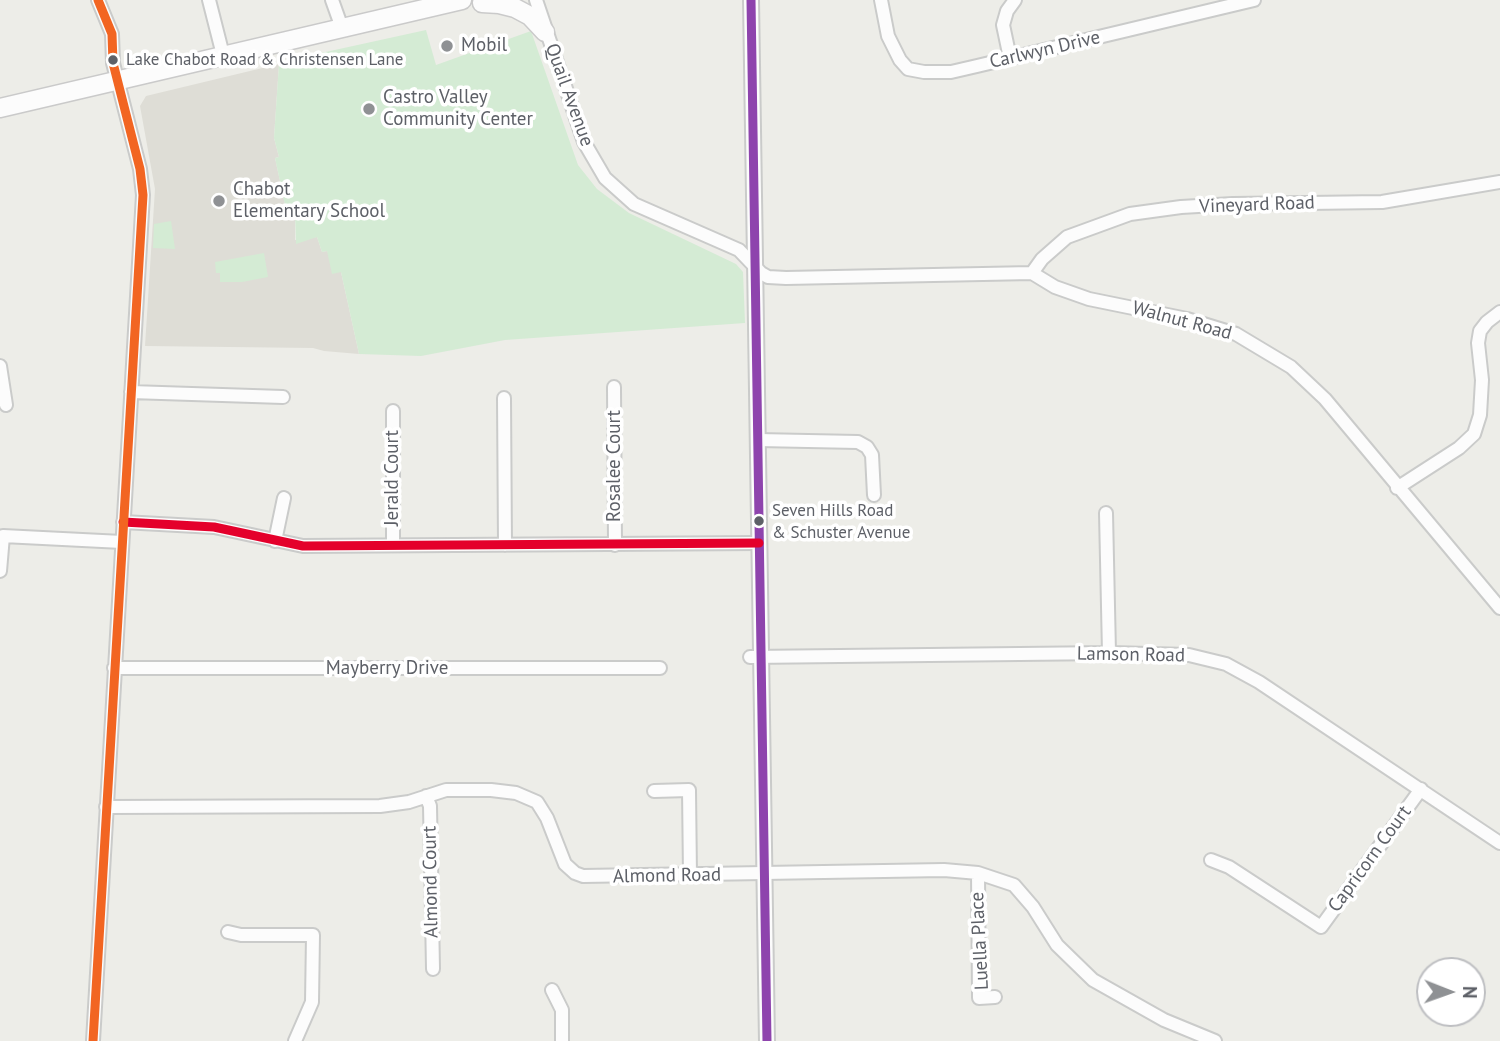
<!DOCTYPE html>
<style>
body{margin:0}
#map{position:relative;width:1500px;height:1041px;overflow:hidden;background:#edede8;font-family:"PT Sans",sans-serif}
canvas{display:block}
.north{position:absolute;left:1416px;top:957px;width:70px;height:70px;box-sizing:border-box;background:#fff;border:2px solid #bebfc2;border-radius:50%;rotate:91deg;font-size:19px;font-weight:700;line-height:28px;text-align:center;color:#5d6067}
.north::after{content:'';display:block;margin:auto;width:24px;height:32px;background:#8f9194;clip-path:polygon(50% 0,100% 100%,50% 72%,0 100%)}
</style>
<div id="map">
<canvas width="1500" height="1041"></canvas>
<div class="north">N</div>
</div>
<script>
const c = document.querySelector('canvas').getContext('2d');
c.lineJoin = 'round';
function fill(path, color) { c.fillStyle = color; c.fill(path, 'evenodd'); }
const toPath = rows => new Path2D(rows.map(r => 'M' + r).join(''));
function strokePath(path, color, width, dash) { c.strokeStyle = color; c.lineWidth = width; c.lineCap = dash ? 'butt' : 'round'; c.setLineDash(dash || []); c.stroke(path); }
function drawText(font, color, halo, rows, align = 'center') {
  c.font = font + ' "PT Sans",sans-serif'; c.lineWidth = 7; c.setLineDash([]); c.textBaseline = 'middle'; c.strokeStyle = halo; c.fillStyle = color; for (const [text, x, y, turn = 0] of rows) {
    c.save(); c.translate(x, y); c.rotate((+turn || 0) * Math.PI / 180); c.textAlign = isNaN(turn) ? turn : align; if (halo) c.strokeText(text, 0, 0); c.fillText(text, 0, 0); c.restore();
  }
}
const education = toPath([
 [279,64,274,138,279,157,275,158,287,213,295,212,295,240,317,237,322,252,327,251,341,272,359,354,324,351,313,348,145,346,155,189,140,106,146,96]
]);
const green = toPath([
 [426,30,436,65,531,31,578,165,597,189,629,213,736,264,743,272,745,323,505,340,421,356,359,354,341,272,332,274,327,251,322,252,317,237,296,244,295,212,287,214,275,158,279,157,274,138,279,64,321,53],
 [171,221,175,249,153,248,154,224],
 [264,253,268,277,242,282,220,282,220,273,216,273,215,262]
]);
const minor = toPath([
 [209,0,223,55],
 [332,0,342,28],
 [536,0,584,142,605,178,634,204,739,250,761,273,768,277,786,278,1032,273,1055,287,1089,299,1187,319,1236,334,1291,367,1325,399,1500,608],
 [881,0,888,36,900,60,908,69,924,72,951,72,977,66,1254,0],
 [1010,58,1003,25,1007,11,1015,0],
 [1032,273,1042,259,1067,237,1130,214,1181,207,1233,204,1382,202,1500,182],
 [0,366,6,405],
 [614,387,615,545],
 [131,392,283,397],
 [504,398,505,545],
 [393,411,393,545],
 [758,440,858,442,867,447,872,455,874,495],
 [1397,488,1459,448,1474,434,1480,415,1482,380,1478,343,1480,331,1487,322,1500,312],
 [1106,513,1109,653],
 [123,522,214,527,303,546,759,543],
 [275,541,284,498],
 [0,571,3,536,122,542],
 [750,657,1109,653,1189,655,1226,664,1259,682,1500,843],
 [114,668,660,668],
 [654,791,689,790,690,875],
 [426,796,430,806,433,969],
 [106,807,380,806,409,802,446,790,491,790,516,793,537,802,547,818,565,864,575,873,583,876,944,870,978,873,1014,885,1033,907,1057,945,1093,980,1164,1020,1215,1041],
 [1211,860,1229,867,1321,927,1421,789],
 [978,873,979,998,995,997],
 [228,932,241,935,313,935,312,1002,295,1041],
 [552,990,562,1010,562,1041],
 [93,1041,143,195,140,169,113,63,112,34,98,0]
]);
const tertiary = toPath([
 [751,0,767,1041]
]);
const secondary = toPath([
 [482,3,499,4,515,8,530,16,545,32],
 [0,108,462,0]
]);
const bus1 = toPath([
 [751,0,767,1041]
]);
const bus2 = toPath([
 [123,522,214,527,303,546,759,543]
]);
const bus3 = toPath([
 [93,1041,143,195,140,169,113,63,112,34,98,0]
]);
const markers = [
 [447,46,7,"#8f9194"],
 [113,60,6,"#5d6067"],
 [369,109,7,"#8f9194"],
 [219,201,7,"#8f9194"],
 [759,521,6,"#5d6067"]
];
const busNames = [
 ["Lake Chabot Road & Christensen Lane",126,60],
 ["Seven Hills Road",772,511],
 ["& Schuster Avenue",772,533]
];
const poiNames = [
 ["Mobil",461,46],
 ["Castro Valley",383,98],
 ["Community Center",383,120],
 ["Chabot",233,190],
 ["Elementary School",233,212]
];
const streetNames = [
 ["Carlwyn Drive",1045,50,-13],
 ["Quail Avenue",569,95,70],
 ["Vineyard Road",1257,205,-2],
 ["Walnut Road",1182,321,15],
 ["Rosalee Court",615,466,-90],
 ["Jerald Court",393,478,-90],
 ["Lamson Road",1131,655,1],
 ["Mayberry Drive",387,669],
 ["Capricorn Court",1370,859,-54],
 ["Almond Road",667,876,-1],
 ["Almond Court",431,882,-91],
 ["Luella Place",980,941,-93]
];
fill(education, '#deddd6');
fill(green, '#d4ebd4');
strokePath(minor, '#cacbca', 16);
strokePath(tertiary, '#cacbca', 18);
strokePath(secondary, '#cacaca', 21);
strokePath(minor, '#fcfcfc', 12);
strokePath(tertiary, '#fcfcfc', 14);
strokePath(secondary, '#fcfcfc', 18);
strokePath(bus1, '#8e44ad', 9);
strokePath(bus2, '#e4002b', 9);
strokePath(bus3, '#f26522', 9);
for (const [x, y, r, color] of markers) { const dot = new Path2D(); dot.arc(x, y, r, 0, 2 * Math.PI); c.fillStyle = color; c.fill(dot); strokePath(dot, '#fff', 2.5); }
drawText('17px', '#5d6067', '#fff', busNames, 'left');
drawText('19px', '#5d6067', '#fff', poiNames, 'left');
drawText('19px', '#5d6067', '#fff', streetNames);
</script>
